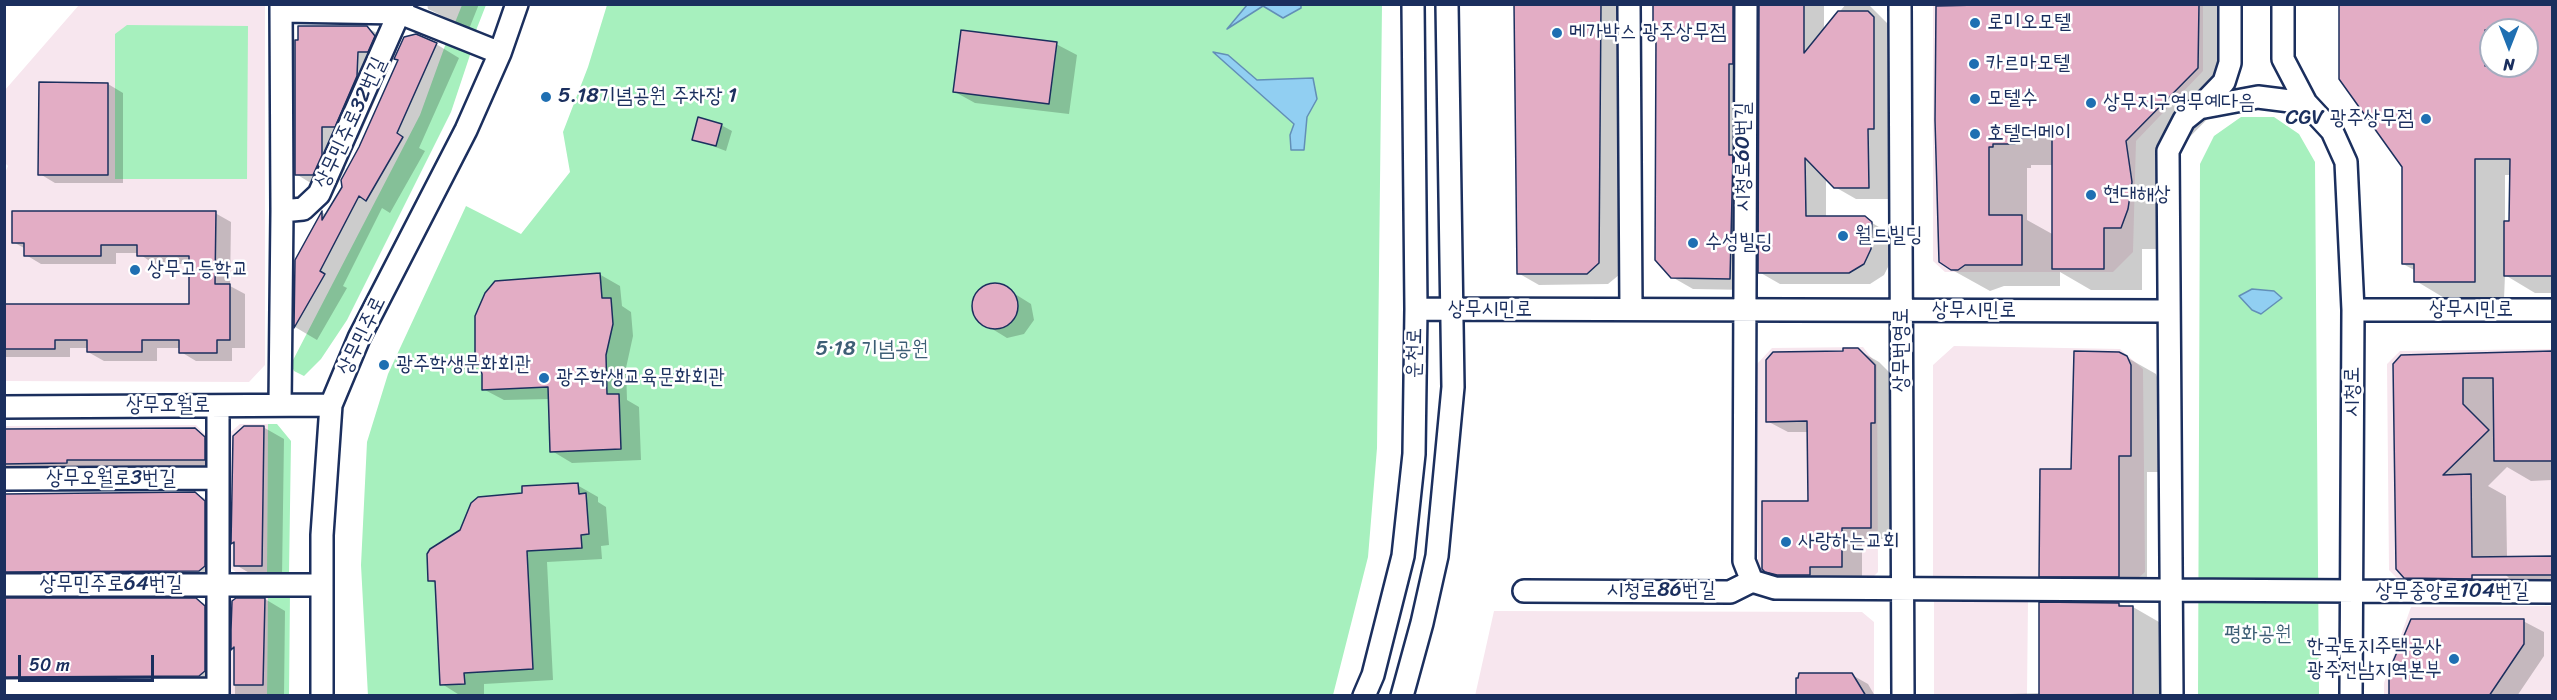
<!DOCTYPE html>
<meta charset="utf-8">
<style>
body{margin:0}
#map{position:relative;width:2557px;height:700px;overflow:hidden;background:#fff;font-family:Sriracha,sans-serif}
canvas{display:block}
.frame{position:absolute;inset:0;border:6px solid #1b2f5e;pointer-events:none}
.north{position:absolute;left:2479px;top:18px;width:60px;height:60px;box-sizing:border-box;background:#fff;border:2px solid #a4acbf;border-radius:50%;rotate:180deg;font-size:16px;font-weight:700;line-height:24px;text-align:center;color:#1b2f5e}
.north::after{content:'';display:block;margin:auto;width:21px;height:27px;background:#1f6fb2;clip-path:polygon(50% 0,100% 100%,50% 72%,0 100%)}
.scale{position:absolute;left:18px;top:655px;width:136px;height:27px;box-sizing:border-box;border:3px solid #1b2f5e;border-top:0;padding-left:8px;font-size:18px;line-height:21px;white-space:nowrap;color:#1b2f5e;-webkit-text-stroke:4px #fff;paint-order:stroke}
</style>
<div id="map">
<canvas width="2557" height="700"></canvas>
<div class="frame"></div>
<div class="north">N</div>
<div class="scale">50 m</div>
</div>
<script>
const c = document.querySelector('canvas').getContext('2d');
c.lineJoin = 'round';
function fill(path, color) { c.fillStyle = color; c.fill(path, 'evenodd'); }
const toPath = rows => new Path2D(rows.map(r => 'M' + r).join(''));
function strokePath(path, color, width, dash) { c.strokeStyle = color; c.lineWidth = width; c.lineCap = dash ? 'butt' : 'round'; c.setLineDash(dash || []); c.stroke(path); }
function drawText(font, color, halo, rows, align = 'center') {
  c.font = font + ' Sriracha,"Poor Story",sans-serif'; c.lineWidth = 5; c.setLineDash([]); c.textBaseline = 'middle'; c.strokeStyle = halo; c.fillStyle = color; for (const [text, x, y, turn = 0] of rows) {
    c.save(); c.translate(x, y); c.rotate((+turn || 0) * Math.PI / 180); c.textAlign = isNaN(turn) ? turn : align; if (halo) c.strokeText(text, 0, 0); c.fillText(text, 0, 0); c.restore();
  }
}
const built = toPath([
 [79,5,265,5,265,365,249,382,5,381,4,175,8,166,4,162,5,90],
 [1933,5,2203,5,2203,71,2136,141,2133,252,2113,272,1945,272,1933,261],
 [1954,346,2120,349,2143,369,2145,572,2136,580,1933,580,1933,365],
 [1863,347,1877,365,1878,572,1872,578,1767,579,1758,569,1757,364,1772,348],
 [2552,349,2552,584,2404,585,2389,570,2387,364,2400,351],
 [240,424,268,424,267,573,237,573,227,565,226,436],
 [196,425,207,436,207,464,201,470,5,471,4,426],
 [239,593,268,593,267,695,230,696,230,600],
 [1934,601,2028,601,2027,695,1934,695],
 [2552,606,2552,695,2384,695,2384,683,2411,607],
 [1494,611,1862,612,1874,622,1874,695,1475,696]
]);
const green = toPath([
 [462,5,486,5,475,33,454,25],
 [607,5,1382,5,1377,448,1368,557,1333,695,368,696,361,565,367,442,388,374,466,206,521,234,570,172,563,132,588,67],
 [127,25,248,26,247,179,115,179,115,34],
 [446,43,471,52,451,112,347,320,321,359,304,376,294,371,291,364,420,115],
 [2241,117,2274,117,2299,134,2315,162,2319,695,2198,696,2200,164,2214,136],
 [268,424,277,424,291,441,289,573,267,573],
 [268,593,290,593,289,695,267,696]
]);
const water = toPath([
 [1247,5,1301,5,1301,8,1283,18,1263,6,1227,29,1247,5],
 [1213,52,1228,55,1257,80,1313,78,1317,99,1307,117,1304,150,1291,150,1290,135,1294,124,1213,52],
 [2252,289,2274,291,2282,298,2261,314,2252,310,2239,296,2252,289]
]);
const shadow = toPath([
 [427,4,479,4,469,29,428,9],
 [1516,4,1620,4,1619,275,1608,284,1539,285,1518,273],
 [1654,4,1824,4,1824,31,1846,4,1868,4,1894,30,1894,140,1888,140,1889,199,1856,199,1835,187,1826,177,1826,218,1864,218,1892,235,1891,261,1884,275,1870,284,1780,284,1759,272,1760,6,1756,9,1750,290,1693,289,1672,277],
 [1936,4,2236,4,2236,90,2164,163,2159,249,2142,249,2142,290,2091,290,2060,272,2060,286,2004,286,1990,291,1945,266,1938,254],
 [2031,165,2054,165,2054,235,2027,220,2027,168,2031,168],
 [2552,4,2552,293,2535,293,2505,275,2504,299,2446,299,2416,281,2416,271,2403,264,2403,166,2340,79],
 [2491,30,2527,30,2527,66,2491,66],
 [2505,175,2511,175,2511,222,2505,222],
 [366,27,389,40,397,50,391,65,380,64,380,89,358,139,345,139,345,169,336,188,319,188,296,174],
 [436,44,459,58,419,148,425,151,390,213,382,208,343,286,347,288,317,340,295,327,296,260,323,213,327,215],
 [1056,44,1077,55,1069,114,975,103,955,92],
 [108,84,123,93,123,183,55,183,40,174],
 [721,125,732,131,726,151,694,139],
 [215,213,231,222,230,286,245,294,245,348,232,348,232,361,196,361,181,352,181,348,157,348,157,361,104,361,88,352,88,348,70,348,70,357,4,357,4,306,190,306,190,264,154,264,138,253,116,253,116,264,41,264,26,255,26,249,13,242],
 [599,274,620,286,622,306,631,312,633,336,626,368,627,400,639,407,641,460,572,463,552,451,550,399,504,400,483,389],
 [999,284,1031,304,1034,320,1024,334,1007,338,976,319,973,302,983,288],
 [1858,350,1879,362,1895,378,1895,434,1891,434,1891,539,1862,539,1862,578,1830,578,1830,586,1785,580,1764,568,1809,503,1809,432,1788,432,1767,421,1845,353],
 [2119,353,2156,374,2159,383,2159,472,2147,472,2147,593,2069,592,2041,576,2073,471],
 [2552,353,2552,480,2531,481,2507,467,2488,486,2506,496,2507,558,2552,558,2552,595,2441,598,2405,577,2395,364],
 [2506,575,2509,578,2431,579,2431,576],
 [263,427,284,439,282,577,256,577,236,565,236,545,232,544,234,436],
 [194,429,215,442,225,471,4,476,4,430],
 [577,485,598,497,598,502,606,507,609,545,601,546,602,559,547,562,553,680,484,684,484,695,470,696,461,696,442,684,437,584,429,580,524,494],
 [195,493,216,505,225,577,13,590,11,599,196,599,217,611,225,683,4,687,4,495],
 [265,599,285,611,284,696,235,696,234,602],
 [2118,604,2133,607,2159,622,2159,696,1951,696,2040,693],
 [2523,621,2544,632,2544,656,2517,696,2391,696],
 [1852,675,1868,684,1875,696,1797,696]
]);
const building = toPath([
 [1514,4,1601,4,1599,263,1587,274,1517,274,1514,4],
 [1653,4,1733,4,1733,64,1729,64,1729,155,1733,155,1730,279,1671,278,1655,260,1656,34,1653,34,1653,4],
 [1759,4,1804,4,1804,53,1838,11,1868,11,1874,17,1874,129,1868,129,1869,188,1834,188,1805,158,1806,216,1865,216,1872,222,1871,249,1864,264,1849,273,1758,273,1759,4],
 [2019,4,2199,4,2198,68,2126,141,2132,182,2128,209,2121,228,2104,228,2104,269,2052,269,2052,137,2015,138,2015,144,1993,144,1993,147,1989,147,1989,215,2022,215,2022,265,1965,265,1958,270,1951,270,1939,262,1935,120,1936,6,2019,4],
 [2339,4,2553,4,2553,276,2504,276,2504,221,2509,221,2510,159,2475,159,2475,282,2414,282,2414,264,2402,264,2402,167,2339,79,2339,4],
 [2485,30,2527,30,2527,66,2485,66,2485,30],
 [298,26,367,26,375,36,368,52,358,52,357,76,335,127,322,127,322,155,313,175,295,175,295,40,298,40,298,26],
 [961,30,1057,42,1049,104,953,92,961,30],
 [416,34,437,43,397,133,403,137,366,201,359,196,320,271,325,274,294,328,295,260,322,211,322,220,342,187,341,180,359,147,398,60,394,59,404,37,416,34],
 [39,82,108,83,108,175,38,175,39,82],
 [698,117,722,124,716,146,692,140,698,117],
 [12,211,216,211,215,284,230,284,230,340,217,340,217,353,179,353,179,340,142,340,142,352,87,352,87,340,55,340,55,349,4,349,4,304,189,304,189,256,137,256,137,245,101,245,101,256,24,256,24,243,12,243,12,211],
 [600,273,602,298,611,298,613,324,606,355,607,394,619,394,621,449,550,452,548,387,482,390,482,374,475,355,475,316,485,293,495,281,600,273],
 '972 306a23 23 0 1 1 46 0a23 23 0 1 1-46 0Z',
 [1843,348,1858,348,1875,365,1875,423,1871,423,1871,528,1842,528,1842,567,1810,567,1810,575,1777,575,1765,572,1762,569,1762,501,1808,501,1807,421,1766,422,1766,360,1773,352,1843,351,1843,348],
 [2074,351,2119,352,2127,356,2131,365,2131,456,2119,456,2119,577,2039,577,2040,469,2071,469,2074,351],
 [2553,351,2553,461,2494,461,2493,378,2463,378,2463,404,2489,430,2443,475,2471,474,2472,557,2553,556,2553,575,2472,575,2472,579,2404,578,2396,569,2393,364,2401,355,2553,351],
 [244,426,264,426,262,566,234,566,234,542,231,544,233,436,244,426],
 [195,428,205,437,205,460,67,460,67,463,4,464,4,429,195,428],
 [578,483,579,494,586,493,589,534,581,535,582,548,527,551,533,669,464,673,465,684,440,685,435,581,428,581,427,554,430,549,460,530,471,503,478,497,522,493,522,486,578,483],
 [195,492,205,501,205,566,199,571,4,572,4,494,195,492],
 [4,598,196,598,205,606,205,671,199,676,4,677,4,598],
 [236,598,265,598,263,685,234,685,234,647,231,650,231,630,232,601,236,598],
 [2039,602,2119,603,2119,606,2133,606,2133,696,2039,696,2039,602],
 [2411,619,2524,619,2524,644,2489,696,2389,696,2389,671,2411,619],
 [1799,673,1852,673,1866,696,1796,696,1796,678,1798,678,1799,673]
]);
const minor = toPath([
 [281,4,282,211,303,209,319,194,403,4],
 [1629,4,1631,309],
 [1746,4,1744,561,1752,581],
 [1900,4,1903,696],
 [2283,4,2283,59,2306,103],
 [282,11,400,13,500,53],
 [2199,108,2224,82,2230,63,2230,4],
 [1416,309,2168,311],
 [2353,310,2552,310],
 [280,405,282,211],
 [218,406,218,696],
 [4,407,331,405],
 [4,479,217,478],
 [4,585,322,585],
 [1524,591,1730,592,1752,581,1775,588,2552,592],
 [4,690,218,689],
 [322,696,322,535,331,405,359,338,466,130,500,53,517,4],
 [1364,696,1373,675,1403,556,1414,454,1416,309,1413,4],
 [1402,696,1422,623,1437,556,1453,387,1447,4],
 [2172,696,2168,151,2184,120,2199,108,2258,97,2306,103,2332,131,2346,162,2353,310,2351,696]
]);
const markers = [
 [1975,23,6,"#1f6fb2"],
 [1557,33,6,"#1f6fb2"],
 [1974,64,6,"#1f6fb2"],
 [546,97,6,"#1f6fb2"],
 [1975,99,6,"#1f6fb2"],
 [2091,103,6,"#1f6fb2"],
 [2426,119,6,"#1f6fb2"],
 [1975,134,6,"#1f6fb2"],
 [2091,195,6,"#1f6fb2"],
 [1843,236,6,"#1f6fb2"],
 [1693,243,6,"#1f6fb2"],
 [135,270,6,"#1f6fb2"],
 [384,365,6,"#1f6fb2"],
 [544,378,6,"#1f6fb2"],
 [1786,542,6,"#1f6fb2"],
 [2454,659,6,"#1f6fb2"]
];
const poiNames = [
 ["로미오모텔",1987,23],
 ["메가박스 광주상무점",1569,33],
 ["카르마모텔",1986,64],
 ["5.18기념공원 주차장 1",558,97],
 ["모텔수",1987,99],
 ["상무지구영무예다음",2103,103],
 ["CGV 광주상무점",2414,119,"right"],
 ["호텔더메이",1987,134],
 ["현대해상",2103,195],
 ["월드빌딩",1855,236],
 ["수성빌딩",1705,243],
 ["상무고등학교",147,270],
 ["광주학생문화회관",396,365],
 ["광주학생교육문화회관",556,378],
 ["사랑하는교회",1798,542],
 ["한국토지주택공사",2442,647,"right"],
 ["광주전남지역본부",2442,671,"right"]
];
const streetNames = [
 ["상무민주로32번길",351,123,-65],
 ["시청로60번길",1744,157,-90],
 ["상무시민로",1490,310],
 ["상무시민로",2471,310],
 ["상무시민로",1974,311],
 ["상무민주로",362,336,-64],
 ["상무번영로",1902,350,-90],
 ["운천로",1415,353,-89],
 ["시청로",2353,392,-90],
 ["상무오월로",168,406],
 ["상무오월로3번길",111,479],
 ["상무민주로64번길",111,585],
 ["시청로86번길",1661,591],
 ["상무중앙로104번길",2452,592]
];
const parkNames = [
 ["5·18 기념공원",872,350],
 ["평화공원",2258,635]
];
fill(built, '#f7e6ee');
fill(green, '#a7f0be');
fill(water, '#91cff2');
strokePath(water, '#628fb7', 1.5);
fill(shadow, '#0003');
fill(building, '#e3adc5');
strokePath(building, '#1b2f5e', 1.5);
strokePath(minor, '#1b2f5e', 26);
strokePath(minor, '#fff', 21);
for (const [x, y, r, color] of markers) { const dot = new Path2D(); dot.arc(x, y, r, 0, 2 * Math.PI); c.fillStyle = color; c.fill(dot); strokePath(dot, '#fff', 2); }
drawText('21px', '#1b2f5e', '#fff', poiNames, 'left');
drawText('21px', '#1b2f5e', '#fff', streetNames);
drawText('21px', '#3e5f76', '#fff', parkNames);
</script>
